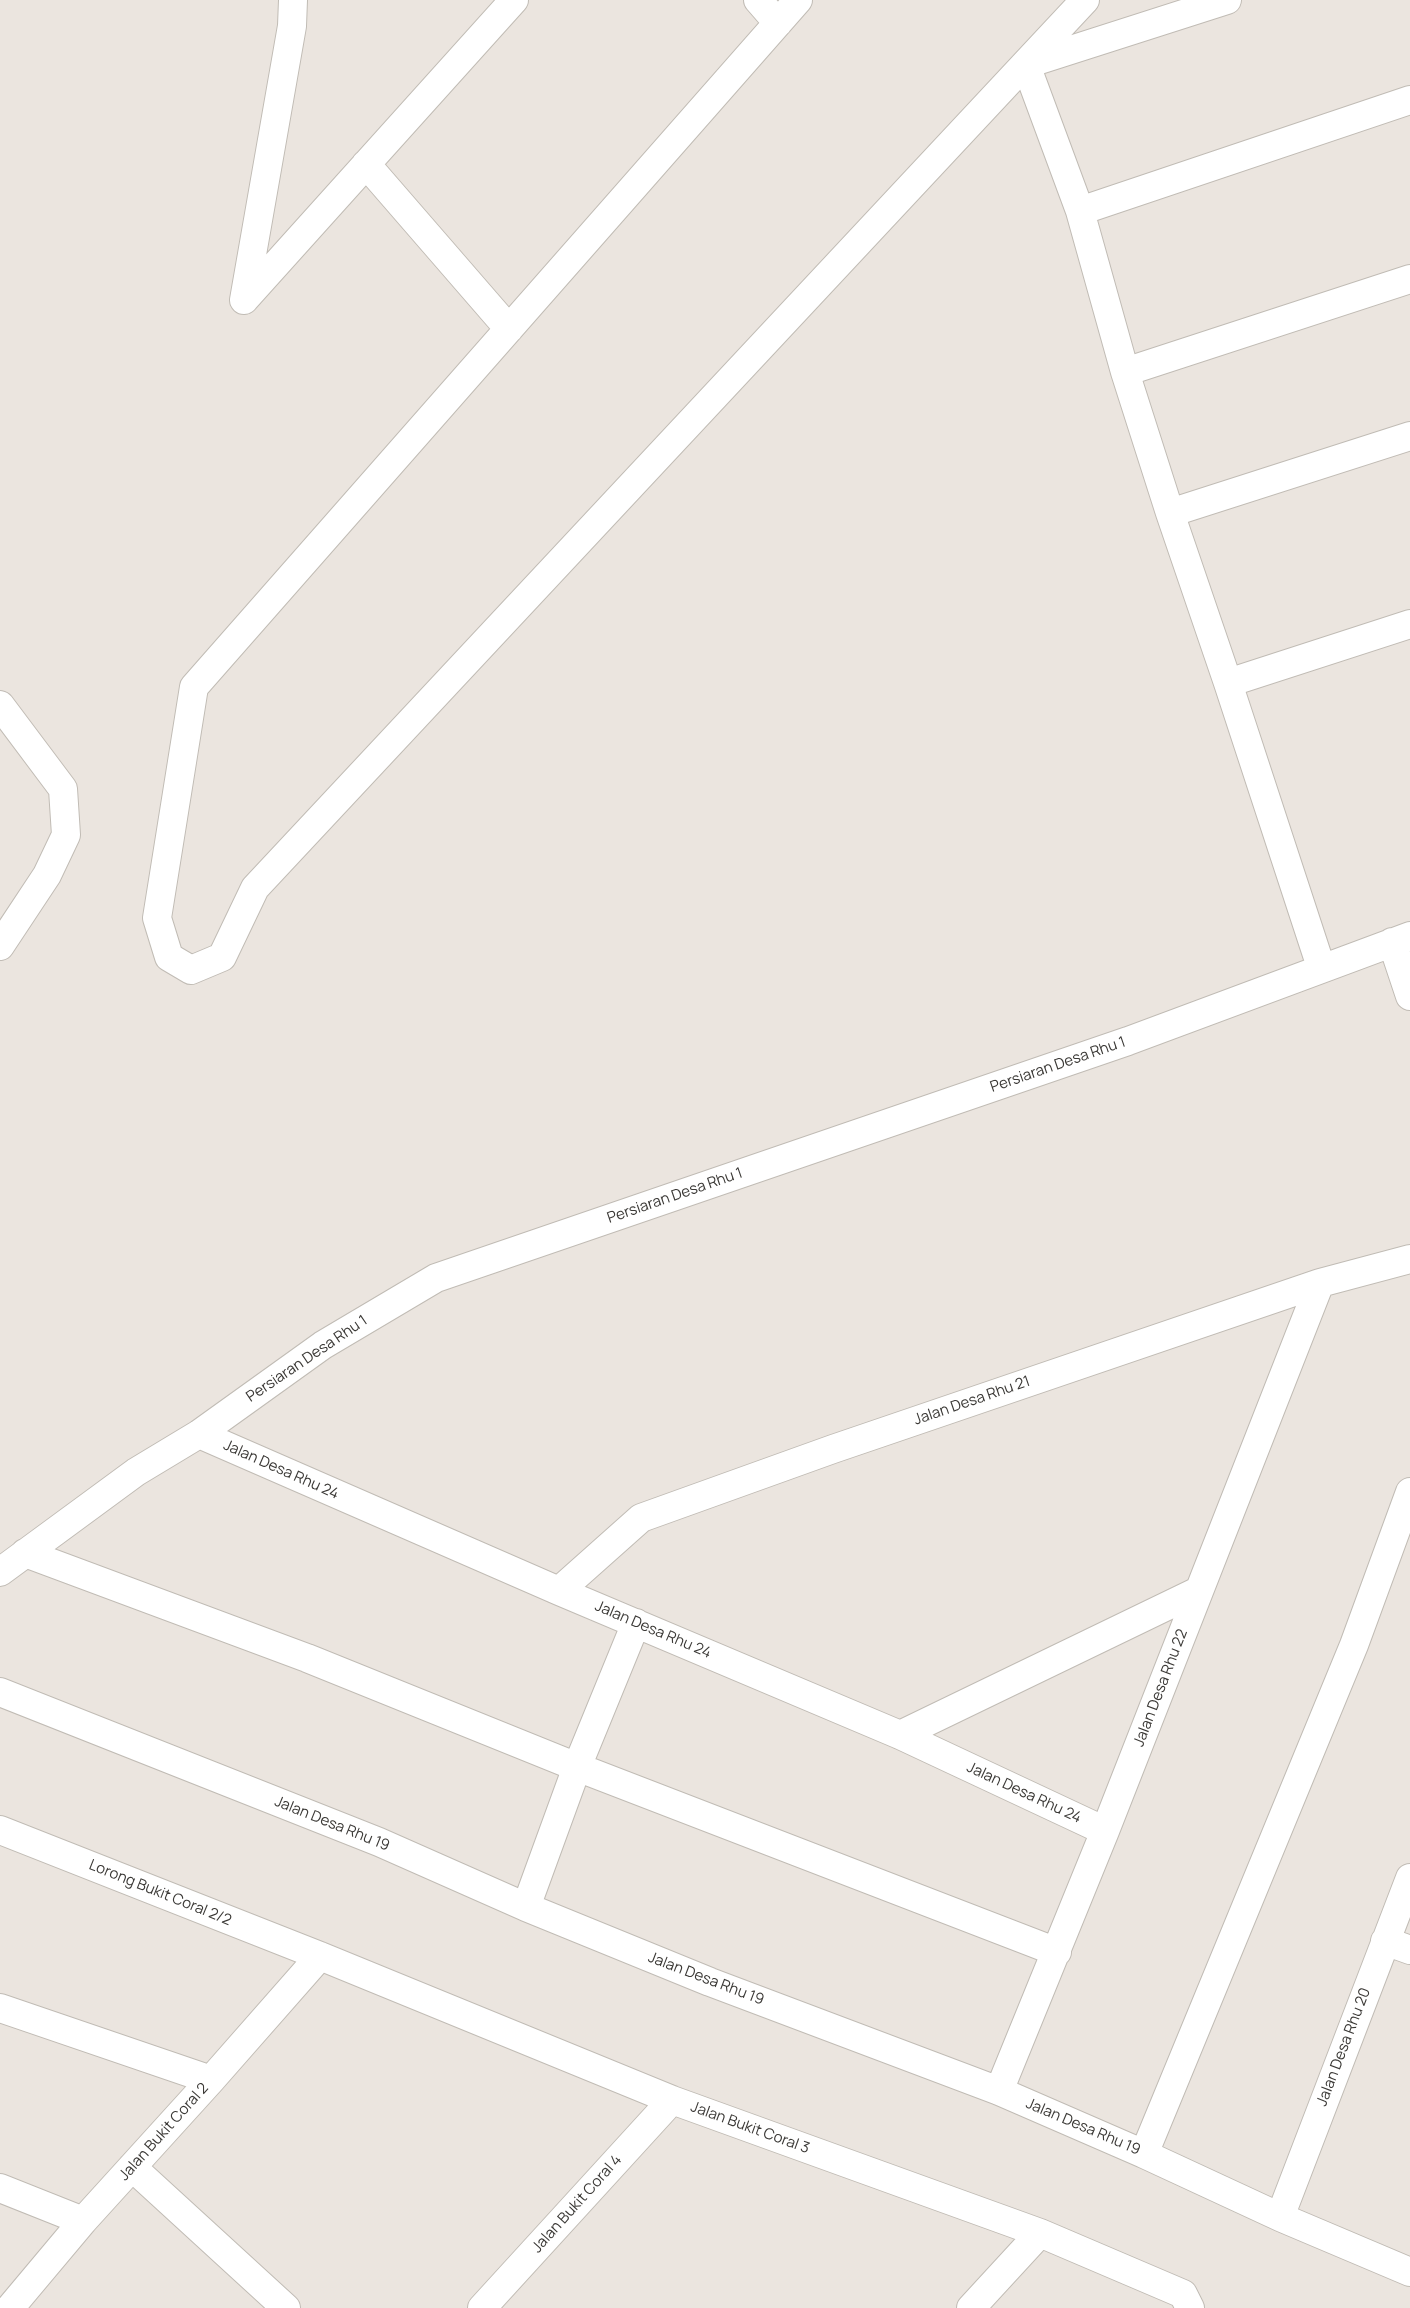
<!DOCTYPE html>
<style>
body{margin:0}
canvas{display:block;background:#ebe5df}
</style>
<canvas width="1410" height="2308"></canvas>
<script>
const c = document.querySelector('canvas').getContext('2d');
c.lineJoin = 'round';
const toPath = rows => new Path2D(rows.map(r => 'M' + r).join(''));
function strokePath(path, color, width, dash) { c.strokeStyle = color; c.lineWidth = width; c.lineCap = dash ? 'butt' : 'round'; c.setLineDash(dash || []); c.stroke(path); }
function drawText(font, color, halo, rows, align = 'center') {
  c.font = font + ' Manrope,sans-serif'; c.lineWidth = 5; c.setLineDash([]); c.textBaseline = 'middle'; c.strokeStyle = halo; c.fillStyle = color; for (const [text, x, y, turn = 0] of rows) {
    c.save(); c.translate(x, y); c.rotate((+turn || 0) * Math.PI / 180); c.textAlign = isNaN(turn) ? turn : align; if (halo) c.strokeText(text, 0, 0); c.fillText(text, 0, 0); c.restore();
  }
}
const minor = toPath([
 [758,0,778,23],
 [798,0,194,687,157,918,169,957,191,970,222,957,255,888,1085,0],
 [1027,64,1227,0],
 [1026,65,1080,211,1125,372,1170,513,1228,683,1321,967],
 [366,164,509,329],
 [1080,211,1410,100],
 [244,300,514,0],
 [244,300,292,26,293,0],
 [1125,372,1410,279],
 [1170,513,1410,436],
 [1228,683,1410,624],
 [0,705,63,789,66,835,47,875,0,946],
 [1392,942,1410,996],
 [199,1434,559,1591,900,1735,1105,1831],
 [25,1553,307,1658,577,1767,1057,1952],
 [0,1572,136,1472,199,1434,323,1345,436,1278,1128,1041,1410,936],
 [559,1591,641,1518,833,1449,1320,1283,1410,1259],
 [0,1692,379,1842,526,1907,710,1982,999,2091,1144,2154,1280,2217,1410,2272],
 [900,1735,1198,1591],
 [0,1830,320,1956,672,2100,1040,2233,1183,2294,1190,2308],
 [526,1907,577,1767,636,1623],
 [1385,1941,1410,1950],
 [0,2008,211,2080],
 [999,2091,1105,1831,1320,1283],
 [1144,2154,1354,1645,1410,1492],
 [132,2167,286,2308],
 [0,2188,83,2221],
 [1280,2217,1410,1878],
 [10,2308,83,2221,211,2080,320,1956],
 [482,2308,672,2100],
 [971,2308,1040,2233]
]);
const streetNames = [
 ["Persiaran Desa Rhu 1",1058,1065,-19],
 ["Persiaran Desa Rhu 1",675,1196,-19],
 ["Persiaran Desa Rhu 1",307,1359,-34],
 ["Jalan Desa Rhu 21",972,1401,-19],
 ["Jalan Desa Rhu 24",281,1470,24],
 ["Jalan Desa Rhu 24",653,1630,23],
 ["Jalan Desa Rhu 22",1161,1688,-69],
 ["Jalan Desa Rhu 24",1024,1793,25],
 ["Jalan Desa Rhu 19",332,1824,22],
 ["Lorong Bukit Coral 2/2",160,1893,22],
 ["Jalan Desa Rhu 19",706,1979,21],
 ["Jalan Desa Rhu 20",1344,2047,-69],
 ["Jalan Desa Rhu 19",1083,2127,23],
 ["Jalan Bukit Coral 3",750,2128,20],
 ["Jalan Bukit Coral 2",164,2132,-48],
 ["Jalan Bukit Coral 4",577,2204,-48]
];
strokePath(minor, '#c1bcb5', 30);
strokePath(minor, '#fff', 28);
drawText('15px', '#3b3936', '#fff', streetNames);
</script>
